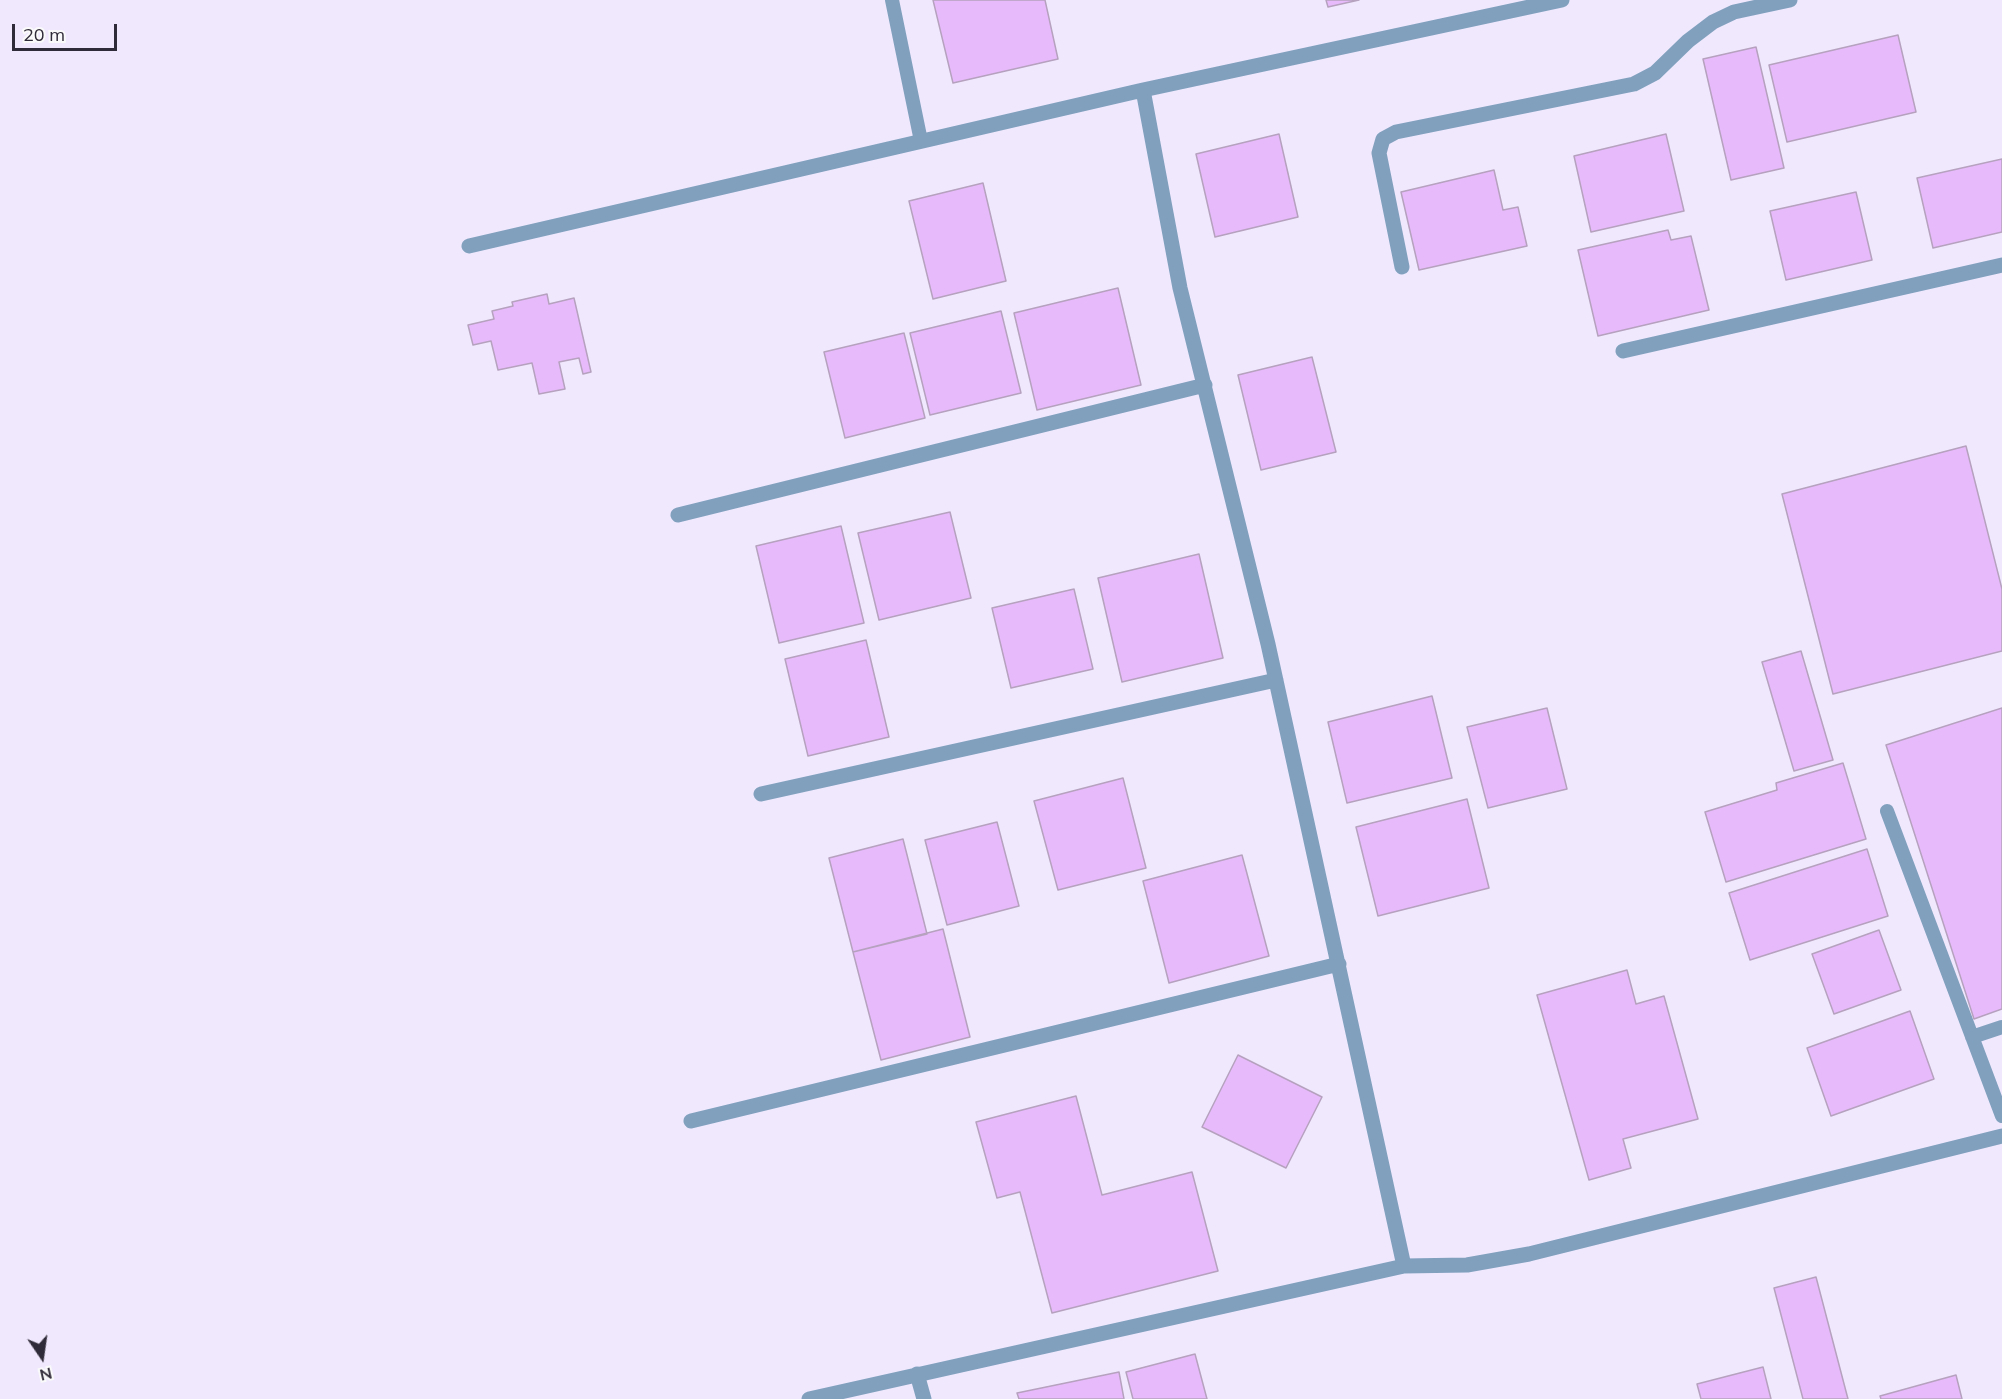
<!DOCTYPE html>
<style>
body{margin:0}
#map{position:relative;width:2002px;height:1399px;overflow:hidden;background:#f0e9fe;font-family:Mulish,sans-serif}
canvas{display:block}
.north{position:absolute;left:12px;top:1327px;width:60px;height:60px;-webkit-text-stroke:4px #fafafa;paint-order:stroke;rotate:167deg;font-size:16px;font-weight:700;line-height:24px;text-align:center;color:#302b38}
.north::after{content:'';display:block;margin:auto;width:21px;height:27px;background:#302b38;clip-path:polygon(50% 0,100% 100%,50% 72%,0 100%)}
.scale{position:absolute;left:12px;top:24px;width:105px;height:27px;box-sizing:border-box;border:3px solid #302b38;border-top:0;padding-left:8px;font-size:18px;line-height:21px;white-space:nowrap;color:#302b38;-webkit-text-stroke:4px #fafafa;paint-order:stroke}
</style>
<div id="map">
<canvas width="2002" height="1399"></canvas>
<div class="north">N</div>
<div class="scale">20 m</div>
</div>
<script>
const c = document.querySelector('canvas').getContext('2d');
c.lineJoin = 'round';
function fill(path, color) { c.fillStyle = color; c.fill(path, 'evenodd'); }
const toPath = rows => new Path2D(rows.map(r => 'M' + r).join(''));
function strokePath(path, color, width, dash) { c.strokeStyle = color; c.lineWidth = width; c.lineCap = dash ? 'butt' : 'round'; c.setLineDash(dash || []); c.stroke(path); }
const building = toPath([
 [933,0,1045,0,1058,59,953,83,933,0],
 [1326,0,1359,0,1328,7,1326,0],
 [1898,35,1916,112,1787,142,1769,65,1898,35],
 [1756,47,1784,168,1731,180,1703,59,1756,47],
 [1279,134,1298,217,1215,237,1196,154,1279,134],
 [1666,134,1684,211,1591,232,1574,156,1666,134],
 [2002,159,2002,232,1933,248,1917,178,2002,159],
 [1494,170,1503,210,1518,207,1527,246,1419,270,1401,192,1494,170],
 [983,183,1006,281,933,299,909,201,983,183],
 [1856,192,1872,260,1786,280,1770,211,1856,192],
 [1668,230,1671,240,1691,236,1709,310,1598,336,1578,250,1668,230],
 [1118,288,1141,385,1037,410,1014,313,1118,288],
 [547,294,549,304,574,298,591,372,583,374,579,358,559,362,565,389,539,394,532,363,498,370,491,341,473,345,468,325,494,319,492,311,513,306,512,302,547,294],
 [1001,311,1021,393,930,415,910,333,1001,311],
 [904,333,925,418,845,438,824,352,904,333],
 [1312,357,1336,452,1261,470,1238,375,1312,357],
 [1966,446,2002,589,2002,651,1833,694,1782,494,1966,446],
 [950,512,971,598,879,620,858,533,950,512],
 [841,526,864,623,779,643,756,546,841,526],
 [1199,554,1223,658,1122,682,1098,578,1199,554],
 [1074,589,1093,669,1011,688,992,608,1074,589],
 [866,640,889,737,808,756,785,659,866,640],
 [1801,651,1833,760,1794,771,1762,662,1801,651],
 [1432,696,1452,778,1347,803,1328,722,1432,696],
 [1547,708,1567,789,1488,808,1467,727,1547,708],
 [2002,708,2002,1009,1974,1019,1886,745,2002,708],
 [1843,763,1866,839,1726,882,1705,812,1777,790,1776,783,1843,763],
 [1123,778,1146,868,1058,890,1034,801,1123,778],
 [1467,799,1489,888,1378,916,1356,827,1467,799],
 [997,822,1019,906,947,925,925,840,997,822],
 [903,839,927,934,853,952,829,858,903,839],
 [1867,849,1888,916,1750,960,1729,893,1867,849],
 [1242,855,1269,956,1169,983,1143,881,1242,855],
 [943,929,970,1037,881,1060,853,952,943,929],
 [1879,930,1901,990,1834,1014,1812,954,1879,930],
 [1627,970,1636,1004,1664,996,1698,1119,1623,1139,1631,1168,1589,1180,1537,995,1627,970],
 [1910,1011,1934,1079,1831,1116,1807,1048,1910,1011],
 [1238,1055,1322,1097,1286,1168,1202,1127,1238,1055],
 [1076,1096,1102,1195,1192,1172,1218,1271,1052,1313,1020,1192,997,1198,976,1122,1076,1096],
 [1816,1277,1848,1399,1803,1399,1774,1288,1816,1277],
 [1195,1354,1207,1399,1133,1399,1126,1372,1195,1354],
 [1763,1367,1771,1399,1701,1399,1697,1384,1763,1367],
 [1119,1372,1124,1399,1019,1399,1017,1393,1119,1372],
 [1956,1375,1962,1399,1881,1399,1880,1396,1956,1375]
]);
const lane = toPath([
 [892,0,921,141],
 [1887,811,2002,1116],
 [1972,1037,2002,1027]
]);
const street = toPath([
 [469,246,1143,90],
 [1402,267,1379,153,1383,139,1396,132,1634,84,1655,73,1688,41,1713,22,1734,12,1790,0],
 [1623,351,2002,265],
 [678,515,1205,385],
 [761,794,1276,680],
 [691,1121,1339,964],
 [1404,1266,1268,644,1180,288,1143,90,1562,0],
 [917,1374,924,1399],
 [809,1399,1404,1266,1467,1265,1529,1254,2002,1136]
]);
fill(building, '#e7bafb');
strokePath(building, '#b6a1bf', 1.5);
strokePath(lane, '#81a0be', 14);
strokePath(street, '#81a0be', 15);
</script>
